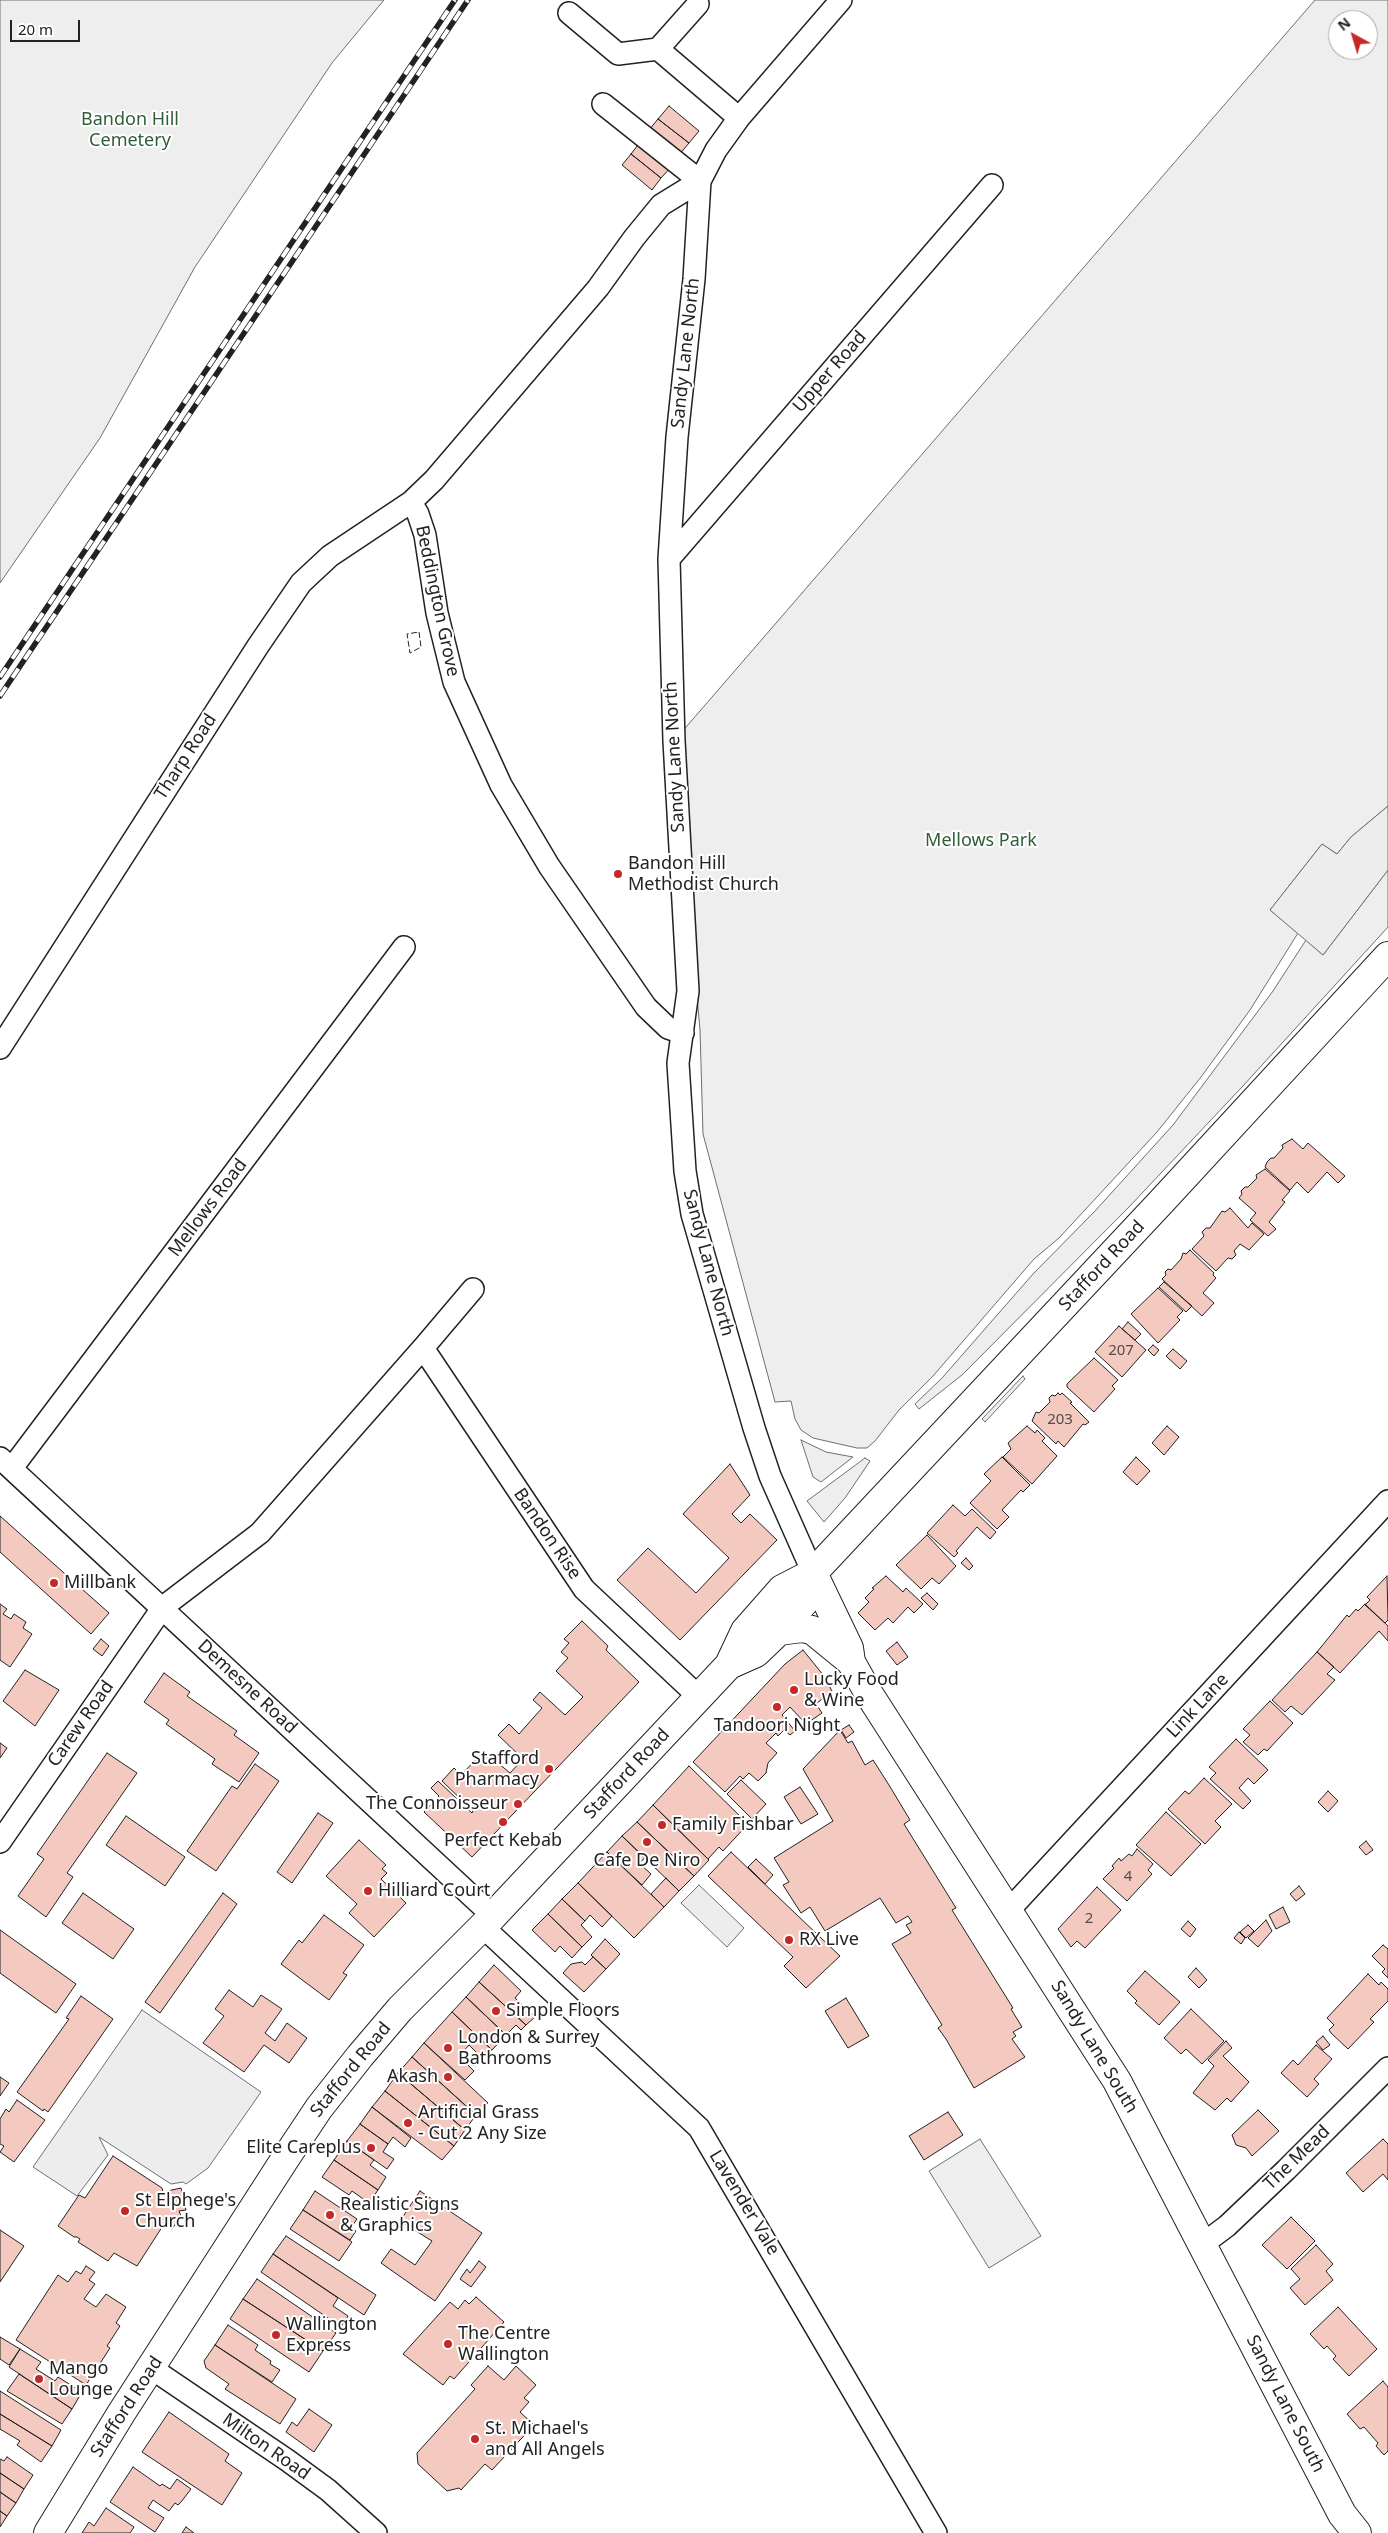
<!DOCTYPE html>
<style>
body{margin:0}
#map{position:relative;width:1388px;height:2533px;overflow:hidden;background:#fff;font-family:"Noto Sans",sans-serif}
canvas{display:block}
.north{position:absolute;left:1328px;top:10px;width:50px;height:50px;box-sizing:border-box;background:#fff;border:1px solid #a7a7a7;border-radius:50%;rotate:321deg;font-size:14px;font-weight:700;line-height:20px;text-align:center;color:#222}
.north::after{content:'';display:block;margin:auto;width:18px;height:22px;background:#c62828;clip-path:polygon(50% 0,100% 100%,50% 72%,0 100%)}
.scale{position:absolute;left:10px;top:20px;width:70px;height:22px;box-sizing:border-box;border:2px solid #222;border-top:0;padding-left:6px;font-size:15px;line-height:18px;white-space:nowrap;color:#222;-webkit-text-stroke:4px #fff;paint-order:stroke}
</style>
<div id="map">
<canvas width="1388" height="2533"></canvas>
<div class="north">N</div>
<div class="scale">20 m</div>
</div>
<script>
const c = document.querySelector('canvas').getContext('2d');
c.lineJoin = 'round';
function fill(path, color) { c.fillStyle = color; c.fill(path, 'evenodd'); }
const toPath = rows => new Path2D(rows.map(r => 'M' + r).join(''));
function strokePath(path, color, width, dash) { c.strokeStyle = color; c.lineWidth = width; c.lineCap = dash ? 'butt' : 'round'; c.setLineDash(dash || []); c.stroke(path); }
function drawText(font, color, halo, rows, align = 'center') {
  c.font = font + ' "Noto Sans",sans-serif'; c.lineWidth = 4; c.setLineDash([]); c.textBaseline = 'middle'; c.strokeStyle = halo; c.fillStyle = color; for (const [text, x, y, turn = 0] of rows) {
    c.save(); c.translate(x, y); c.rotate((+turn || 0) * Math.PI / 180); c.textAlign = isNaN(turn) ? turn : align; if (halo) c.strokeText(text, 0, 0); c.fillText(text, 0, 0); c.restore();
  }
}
const green = toPath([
 [0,0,384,0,332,63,195,267,100,438,0,583,0,0],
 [1315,0,1388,0,1388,806,1351,837,1337,854,1322,844,1270,910,1298,933,1250,1010,1201,1077,1157,1132,1059,1238,1034,1259,933,1376,899,1410,875,1441,867,1448,857,1448,813,1438,801,1430,795,1419,791,1401,775,1402,703,1134,700,1030,674,741,1315,0],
 [1338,20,1368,20,1368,50,1338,50,1338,20],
 [1388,870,1388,927,1242,1087,1128,1208,962,1375,919,1409,915,1404,942,1378,1033,1274,1095,1211,1173,1125,1273,991,1306,940,1323,955,1388,870],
 [1023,1376,1025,1379,985,1422,982,1419,1023,1376],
 [801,1440,826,1452,853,1457,821,1482,813,1477,801,1440],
 [865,1458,870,1461,845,1498,824,1522,807,1501,865,1458],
 [980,2139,1041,2236,989,2268,929,2171,980,2139]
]);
const parking = toPath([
 [1388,806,1388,870,1323,955,1270,910,1322,844,1337,854,1351,837,1388,806],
 [699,1885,744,1928,727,1947,681,1903,699,1885],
 [142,2010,261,2092,208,2168,186,2184,183,2182,171,2184,99,2137,108,2155,77,2196,33,2167,142,2010]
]);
const building = toPath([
 [669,106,699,131,689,143,658,119,669,106],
 [658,119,689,143,679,155,649,130,658,119],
 [641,141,672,166,661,178,631,154,641,141],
 [631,154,661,178,652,190,622,165,631,154],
 [1292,1139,1303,1149,1308,1143,1345,1176,1338,1183,1327,1172,1308,1193,1297,1182,1290,1190,1265,1167,1267,1162,1271,1158,1274,1158,1283,1148,1282,1145,1292,1139],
 [1265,1169,1290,1191,1282,1200,1285,1202,1269,1222,1276,1229,1268,1236,1250,1220,1256,1213,1239,1198,1242,1194,1241,1191,1245,1187,1248,1187,1257,1178,1256,1175,1265,1169],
 [1230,1208,1248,1228,1252,1223,1264,1234,1249,1250,1240,1244,1234,1251,1236,1255,1232,1259,1228,1258,1216,1271,1192,1249,1204,1236,1202,1232,1206,1228,1210,1228,1222,1211,1225,1212,1230,1208],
 [1190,1250,1214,1273,1213,1275,1216,1278,1203,1293,1214,1303,1202,1316,1162,1279,1166,1275,1165,1272,1168,1269,1171,1270,1181,1259,1183,1253,1186,1254,1190,1250],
 [1164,1282,1192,1306,1186,1312,1159,1287,1164,1282],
 [1158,1288,1183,1311,1177,1317,1180,1320,1158,1343,1131,1314,1158,1288],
 [1128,1322,1141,1334,1135,1340,1122,1329,1128,1322],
 [1119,1326,1146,1350,1122,1377,1095,1352,1119,1326],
 [1153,1345,1159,1350,1154,1356,1148,1350,1153,1345],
 [1173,1349,1187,1361,1180,1369,1166,1356,1173,1349],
 [1094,1358,1118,1380,1112,1386,1115,1389,1094,1412,1067,1387,1067,1384,1094,1358],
 [1058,1393,1060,1395,1062,1393,1072,1402,1070,1403,1089,1422,1085,1425,1083,1424,1064,1447,1058,1441,1056,1444,1032,1421,1036,1412,1039,1413,1050,1402,1049,1398,1052,1395,1055,1396,1058,1393],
 [1027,1426,1035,1433,1037,1430,1045,1438,1042,1441,1057,1456,1032,1484,1003,1457,1011,1449,1008,1443,1027,1426],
 [1167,1426,1179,1437,1164,1455,1152,1443,1167,1426],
 [1002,1457,1030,1485,1023,1492,1021,1490,1002,1510,1009,1517,997,1529,970,1503,991,1481,984,1474,1002,1457],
 [1136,1457,1150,1471,1137,1485,1123,1472,1136,1457],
 [730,1464,750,1495,732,1514,741,1523,750,1514,777,1540,680,1640,617,1580,648,1548,696,1593,729,1558,683,1514,730,1464],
 [953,1505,965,1516,972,1509,996,1532,990,1539,977,1527,956,1551,958,1553,954,1557,927,1533,953,1505],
 [0,1516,109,1613,91,1634,0,1552,0,1516],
 [927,1535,956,1566,939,1584,932,1578,921,1589,896,1565,927,1535],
 [966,1558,973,1566,969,1570,961,1563,966,1558],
 [886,1576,903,1592,906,1588,923,1604,914,1613,908,1607,893,1623,888,1618,875,1630,858,1613,869,1602,865,1598,874,1589,872,1588,886,1576],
 [1387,1576,1388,1620,1385,1623,1365,1605,1370,1600,1367,1597,1387,1576],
 [927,1593,938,1604,933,1610,921,1598,927,1593],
 [0,1604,7,1609,3,1614,11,1619,14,1614,26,1622,23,1628,32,1634,10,1667,0,1660,0,1604],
 [1365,1604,1388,1626,1388,1641,1379,1631,1340,1673,1317,1652,1347,1615,1349,1617,1356,1609,1358,1611,1365,1604],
 [582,1621,608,1646,606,1650,639,1682,472,1857,424,1812,439,1796,431,1788,438,1781,472,1813,473,1811,442,1781,454,1768,461,1775,484,1751,510,1773,523,1759,498,1735,509,1724,519,1734,542,1708,533,1700,540,1692,565,1715,583,1697,556,1671,568,1658,561,1652,569,1643,564,1639,582,1621],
 [101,1639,109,1646,102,1656,93,1649,101,1639],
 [897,1642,908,1657,897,1665,886,1651,897,1642],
 [803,1650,824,1676,832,1691,816,1704,822,1713,806,1724,790,1707,782,1715,795,1731,790,1735,784,1730,778,1736,776,1733,766,1743,777,1753,768,1763,766,1773,758,1781,749,1773,743,1779,740,1776,725,1792,693,1762,785,1664,803,1650],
 [1317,1652,1334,1667,1327,1674,1335,1680,1302,1715,1291,1706,1285,1712,1272,1700,1317,1652],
 [25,1670,59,1690,35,1726,3,1701,25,1670],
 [164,1673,190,1692,187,1696,237,1731,234,1735,259,1753,239,1782,212,1764,215,1759,166,1724,169,1720,144,1702,164,1673],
 [1270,1701,1293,1723,1267,1751,1264,1749,1258,1755,1243,1742,1250,1735,1243,1729,1270,1701],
 [849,1725,854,1732,846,1738,841,1730,849,1725],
 [840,1730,848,1743,852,1741,865,1765,873,1760,889,1785,910,1820,904,1824,956,1908,952,1910,1013,2008,1011,2009,1022,2027,1013,2032,1016,2036,1012,2039,1025,2057,974,2088,946,2039,938,2028,942,2025,892,1944,911,1933,906,1925,912,1922,908,1916,896,1923,880,1898,825,1931,810,1907,801,1913,783,1885,789,1882,774,1858,833,1821,803,1769,840,1730],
 [1236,1739,1268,1770,1254,1784,1248,1778,1239,1788,1251,1801,1243,1809,1210,1779,1216,1773,1209,1767,1236,1739],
 [0,1743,7,1748,0,1758,0,1743],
 [107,1753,137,1773,67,1873,73,1877,46,1917,18,1896,44,1859,37,1854,107,1753],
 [255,1764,279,1781,216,1871,187,1851,232,1786,237,1789,255,1764],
 [689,1766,748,1824,723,1851,719,1847,708,1859,653,1805,689,1766],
 [1204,1778,1232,1804,1215,1821,1221,1827,1205,1844,1168,1809,1185,1791,1189,1794,1204,1778],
 [741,1780,766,1804,752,1819,727,1794,741,1780],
 [800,1787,818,1814,801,1824,784,1797,800,1787],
 [1328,1791,1338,1801,1328,1812,1318,1802,1328,1791],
 [653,1805,709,1860,694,1876,637,1822,653,1805],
 [1166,1812,1201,1844,1171,1876,1136,1845,1166,1812],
 [318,1813,333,1823,292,1883,277,1872,318,1813],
 [126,1816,185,1857,165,1886,106,1845,126,1816],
 [637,1822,694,1876,679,1891,622,1836,637,1822],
 [622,1836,645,1858,639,1863,651,1874,642,1885,607,1852,622,1836],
 [359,1840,386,1865,382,1869,387,1873,381,1879,406,1903,374,1937,349,1913,357,1904,326,1876,359,1840],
 [1366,1841,1373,1850,1366,1855,1359,1847,1366,1841],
 [1137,1849,1153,1864,1148,1870,1152,1874,1127,1901,1103,1879,1114,1868,1112,1866,1119,1858,1121,1861,1129,1854,1132,1856,1137,1849],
 [607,1852,664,1907,634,1938,578,1883,607,1852],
 [731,1852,840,1956,806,1988,784,1966,793,1957,708,1876,731,1852],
 [756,1859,773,1875,765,1884,748,1867,756,1859],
 [666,1878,679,1891,664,1907,651,1894,666,1878],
 [578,1883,612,1916,602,1927,590,1915,585,1921,562,1899,578,1883],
 [1299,1886,1305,1894,1296,1901,1290,1894,1299,1886],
 [1097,1887,1121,1910,1085,1948,1077,1941,1071,1947,1058,1929,1097,1887],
 [83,1893,134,1929,113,1959,62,1923,83,1893],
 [223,1893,237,1904,160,2013,145,2002,223,1893],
 [562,1899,585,1921,581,1925,592,1937,582,1947,548,1914,562,1899],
 [1283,1907,1290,1922,1276,1929,1269,1915,1283,1907],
 [548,1914,582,1947,572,1958,560,1946,555,1952,532,1930,548,1914],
 [324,1915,364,1945,343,1973,347,1975,329,2000,281,1964,299,1940,302,1943,324,1915],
 [1266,1920,1272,1931,1258,1947,1248,1938,1266,1920],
 [1188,1921,1196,1929,1190,1937,1181,1929,1188,1921],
 [1248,1925,1254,1931,1246,1938,1240,1932,1248,1925],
 [0,1930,76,1984,56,2013,0,1973,0,1930],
 [1239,1932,1245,1938,1241,1944,1234,1938,1239,1932],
 [605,1939,620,1954,606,1969,591,1955,605,1939],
 [1383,1945,1388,1949,1388,1978,1382,1972,1385,1969,1372,1956,1383,1945],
 [593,1957,606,1969,584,1992,563,1973,571,1964,582,1962,585,1965,593,1957],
 [494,1965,521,1991,515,1998,535,2017,526,2025,479,1982,494,1965],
 [1196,1968,1207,1980,1199,1988,1188,1977,1196,1968],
 [1145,1971,1180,2002,1159,2025,1135,2003,1137,2001,1127,1991,1145,1971],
 [1368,1974,1379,1985,1381,1982,1388,1989,1388,2001,1370,2019,1374,2022,1348,2049,1331,2033,1329,2030,1334,2025,1327,2018,1368,1974],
 [479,1982,526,2025,521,2030,516,2025,506,2035,466,1997,479,1982],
 [229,1990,253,2007,261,1995,282,2009,265,2033,275,2041,287,2023,307,2038,289,2063,264,2045,244,2072,203,2043,224,2016,215,2009,229,1990],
 [81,1996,113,2019,48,2112,44,2109,43,2111,17,2092,69,2019,66,2018,81,1996],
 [466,1997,506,2035,492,2050,452,2012,466,1997],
 [846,1998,869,2036,848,2048,825,2011,846,1998],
 [1191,2009,1224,2041,1202,2064,1186,2049,1181,2054,1164,2038,1191,2009],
 [452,2012,492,2050,483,2059,469,2045,459,2056,474,2071,465,2080,424,2043,452,2012],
 [1323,2036,1330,2045,1323,2050,1316,2042,1323,2036],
 [1226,2041,1232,2048,1223,2056,1249,2082,1231,2102,1227,2098,1215,2110,1193,2093,1214,2066,1208,2060,1226,2041],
 [424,2043,488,2103,476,2115,412,2057,424,2043],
 [1316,2045,1332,2059,1314,2079,1319,2084,1307,2097,1281,2073,1293,2060,1298,2065,1316,2045],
 [412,2057,476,2115,465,2130,398,2073,412,2057],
 [398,2073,465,2130,454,2146,385,2091,398,2073],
 [0,2077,9,2083,0,2096,0,2077],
 [385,2091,454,2146,442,2160,372,2107,385,2091],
 [17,2100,45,2120,14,2162,0,2152,4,2146,0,2144,0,2119,6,2109,9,2112,17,2100],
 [372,2107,411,2138,405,2147,393,2137,388,2144,360,2124,372,2107],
 [1258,2110,1279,2131,1252,2156,1246,2148,1236,2145,1232,2135,1258,2110],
 [948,2112,963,2135,924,2160,909,2136,948,2112],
 [360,2124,388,2144,383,2152,394,2159,387,2169,347,2141,360,2124],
 [1383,2139,1388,2144,1388,2180,1383,2174,1363,2192,1346,2173,1383,2139],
 [347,2141,374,2160,370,2165,386,2177,378,2190,334,2160,347,2141],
 [113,2156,162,2188,163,2192,181,2188,186,2210,179,2211,181,2216,172,2229,164,2224,137,2266,114,2253,108,2261,78,2242,80,2239,77,2237,74,2237,58,2226,79,2195,85,2198,113,2156],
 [334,2160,378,2190,369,2203,352,2191,349,2195,322,2177,334,2160],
 [315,2191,357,2219,351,2228,356,2231,350,2240,303,2210,315,2191],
 [420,2191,482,2233,435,2301,381,2263,391,2249,415,2265,432,2241,400,2221,420,2191],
 [303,2210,352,2242,339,2261,290,2229,303,2210],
 [1291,2217,1315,2241,1287,2269,1262,2245,1291,2217],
 [0,2230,24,2246,0,2282,0,2230],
 [286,2236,376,2295,364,2315,273,2254,286,2236],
 [1316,2245,1333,2264,1326,2271,1333,2280,1305,2305,1290,2288,1300,2279,1291,2269,1316,2245],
 [273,2254,338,2298,333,2306,348,2316,341,2327,261,2272,273,2254],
 [479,2261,486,2267,471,2287,460,2279,467,2269,470,2273,479,2261],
 [86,2266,95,2272,89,2280,95,2284,84,2299,96,2307,106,2294,126,2307,116,2323,120,2326,107,2346,110,2348,86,2385,16,2340,58,2275,68,2282,76,2271,81,2274,86,2266],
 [257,2279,336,2333,323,2351,243,2299,257,2279],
 [476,2297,504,2322,454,2379,450,2376,443,2385,403,2354,450,2302,458,2309,465,2300,469,2304,476,2297],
 [243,2299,323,2351,309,2372,230,2319,243,2299],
 [1338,2307,1377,2349,1349,2376,1333,2359,1336,2356,1327,2346,1324,2349,1310,2334,1338,2307],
 [228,2325,258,2345,255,2350,271,2361,270,2364,280,2370,272,2382,215,2345,228,2325],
 [0,2337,20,2349,9,2365,0,2359,0,2337],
 [215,2345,296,2399,280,2424,225,2389,229,2384,206,2368,204,2361,215,2345],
 [20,2349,41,2362,36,2369,55,2381,58,2377,82,2392,72,2409,9,2367,20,2349],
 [488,2366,504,2380,516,2366,536,2385,524,2398,529,2402,520,2412,534,2425,492,2470,485,2464,461,2490,459,2488,447,2491,418,2464,417,2453,475,2389,471,2385,488,2366],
 [19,2374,72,2409,62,2424,7,2391,19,2374],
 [1383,2381,1388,2387,1388,2451,1384,2455,1376,2446,1378,2443,1364,2427,1360,2429,1347,2414,1383,2381],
 [0,2391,61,2430,52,2446,0,2414,0,2391],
 [309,2409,332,2425,314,2452,286,2432,292,2422,297,2426,309,2409],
 [169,2412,229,2454,225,2461,242,2473,222,2505,142,2452,169,2412],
 [0,2414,52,2446,41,2462,17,2445,20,2441,0,2429,0,2414],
 [7,2457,33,2475,24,2489,0,2473,0,2459,4,2461,7,2457],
 [133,2467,160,2486,162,2484,170,2489,177,2479,191,2489,181,2502,178,2505,175,2503,169,2511,153,2500,148,2508,164,2518,155,2532,110,2502,133,2467],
 [0,2473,24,2489,16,2503,0,2492,0,2473],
 [0,2492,16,2503,7,2516,0,2511,0,2492],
 [106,2508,134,2527,130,2533,82,2533,89,2522,94,2526,106,2508],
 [0,2511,7,2516,0,2527,0,2511],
 [186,2527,194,2533,182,2533,186,2527]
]);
const street = toPath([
 [698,4,658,49,739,118],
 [569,13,618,54,658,49],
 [603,104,700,181],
 [411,502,418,514,425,535,437,613,454,682,501,785,549,866,646,1007,668,1028,683,1033],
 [669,559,992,185],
 [0,1048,258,646,301,583,330,556,411,502,434,480,598,288,634,238,661,205,700,181],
 [423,1348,473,1289],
 [0,1458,493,1916],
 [12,1468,404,947],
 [813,1573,770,1476,754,1428,692,1214,685,1171,678,1063,688,991,674,741,669,559,677,437,694,279,700,181,716,150,739,118,841,0],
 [0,1842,163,1607,260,1533,423,1348,584,1589,699,1697],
 [1009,1910,1388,1501],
 [483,1927,699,2128,936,2533],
 [1203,2244,1227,2226,1286,2170,1388,2068],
 [151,2368,287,2460,328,2490,376,2533]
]);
const secondary = toPath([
 [813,1573,849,1648,851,1662,869,1694,1117,2081,1342,2514,1357,2533],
 [779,1631,802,1628,812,1630,850,1661],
 [729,1665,756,1653,779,1631,806,1600,813,1573],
 [48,2533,122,2412,285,2159,319,2108,360,2056,400,2009,493,1916,729,1665,745,1631,782,1589,813,1573,1162,1201,1388,956]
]);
const rail = toPath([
 [0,677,455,0],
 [0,696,468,0]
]);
const fence = toPath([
 [419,632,421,647,410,653,407,634,419,632]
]);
const markers = [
 [618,874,5,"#c62828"],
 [54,1583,5,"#c62828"],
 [794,1690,5,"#c62828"],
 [777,1707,5,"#c62828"],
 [549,1769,5,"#c62828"],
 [518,1804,5,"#c62828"],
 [503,1822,5,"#c62828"],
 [662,1825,5,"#c62828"],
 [647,1842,5,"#c62828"],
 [368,1891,5,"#c62828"],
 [789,1940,5,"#c62828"],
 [496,2011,5,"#c62828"],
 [448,2048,5,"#c62828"],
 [448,2077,5,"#c62828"],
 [408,2123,5,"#c62828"],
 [371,2148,5,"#c62828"],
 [125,2211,5,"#c62828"],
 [330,2215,5,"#c62828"],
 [276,2335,5,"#c62828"],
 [448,2344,5,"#c62828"],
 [39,2379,5,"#c62828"],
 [475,2439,5,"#c62828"]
];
const numberNames = [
 ["207",1121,1351],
 ["203",1060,1420],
 ["4",1128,1877],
 ["2",1089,1919]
];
const parkNames = [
 ["Bandon Hill",130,120],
 ["Cemetery",130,141],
 ["Mellows Park",981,841]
];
const streetNames = [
 ["Sandy Lane North",686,353,-84],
 ["Upper Road",830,372,-49],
 ["Beddington Grove",437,601,78],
 ["Tharp Road",186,757,-57],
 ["Sandy Lane North",675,757,-93],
 ["Mellows Road",208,1208,-53],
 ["Sandy Lane North",708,1263,75],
 ["Stafford Road",1102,1266,-47],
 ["Bandon Rise",547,1534,56],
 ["Demesne Road",247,1687,43],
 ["Link Lane",1198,1706,-47],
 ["Carew Road",81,1724,-55],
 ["Stafford Road",627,1774,-47],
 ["Sandy Lane South",1094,2047,59],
 ["Stafford Road",351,2070,-51],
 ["The Mead",1297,2158,-44],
 ["Lavender Vale",744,2203,59],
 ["Sandy Lane South",1285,2404,63],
 ["Stafford Road",127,2407,-57],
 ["Milton Road",266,2447,35]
];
const poiNames = [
 ["Bandon Hill",628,864],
 ["Methodist Church",628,885],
 ["Millbank",64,1583],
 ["Lucky Food",804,1680],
 ["& Wine",804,1701],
 ["Tandoori Night",777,1726,"center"],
 ["Stafford",539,1759,"right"],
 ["Pharmacy",539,1780,"right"],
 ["The Connoisseur",508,1804,"right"],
 ["Family Fishbar",672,1825],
 ["Perfect Kebab",503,1841,"center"],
 ["Cafe De Niro",647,1861,"center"],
 ["Hilliard Court",378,1891],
 ["RX Live",799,1940],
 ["Simple Floors",506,2011],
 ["London & Surrey",458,2038],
 ["Bathrooms",458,2059],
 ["Akash",438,2077,"right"],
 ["Artificial Grass",418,2113],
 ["- Cut 2 Any Size",418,2134],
 ["Elite Careplus",361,2148,"right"],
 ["St Elphege's",135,2201],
 ["Church",135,2222],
 ["Realistic Signs",340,2205],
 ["& Graphics",340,2226],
 ["Wallington",286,2325],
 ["Express",286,2346],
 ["The Centre",458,2334],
 ["Wallington",458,2355],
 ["Mango",49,2369],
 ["Lounge",49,2390],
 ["St. Michael's",485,2429],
 ["and All Angels",485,2450]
];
fill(green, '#eee');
strokePath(green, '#6f6f6f', 1);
fill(parking, '#ededed');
strokePath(parking, '#6f6f6f', 1);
fill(building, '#f3c9c0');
strokePath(building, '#222', 1);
strokePath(street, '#222', 24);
strokePath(secondary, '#222', 30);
strokePath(street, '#fff', 21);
strokePath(secondary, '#fff', 28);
strokePath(rail, '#222', 5.5);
strokePath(rail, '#fff', 4, [11]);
strokePath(fence, '#222', 1, [6, 2.5]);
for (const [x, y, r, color] of markers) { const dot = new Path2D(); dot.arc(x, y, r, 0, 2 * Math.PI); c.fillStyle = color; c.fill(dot); strokePath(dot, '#fff', 2); }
drawText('15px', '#564c4a', null, numberNames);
drawText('18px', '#2f5e38', '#fff', parkNames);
drawText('18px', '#222', '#fff', streetNames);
drawText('18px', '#222', '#fff', poiNames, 'left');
</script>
